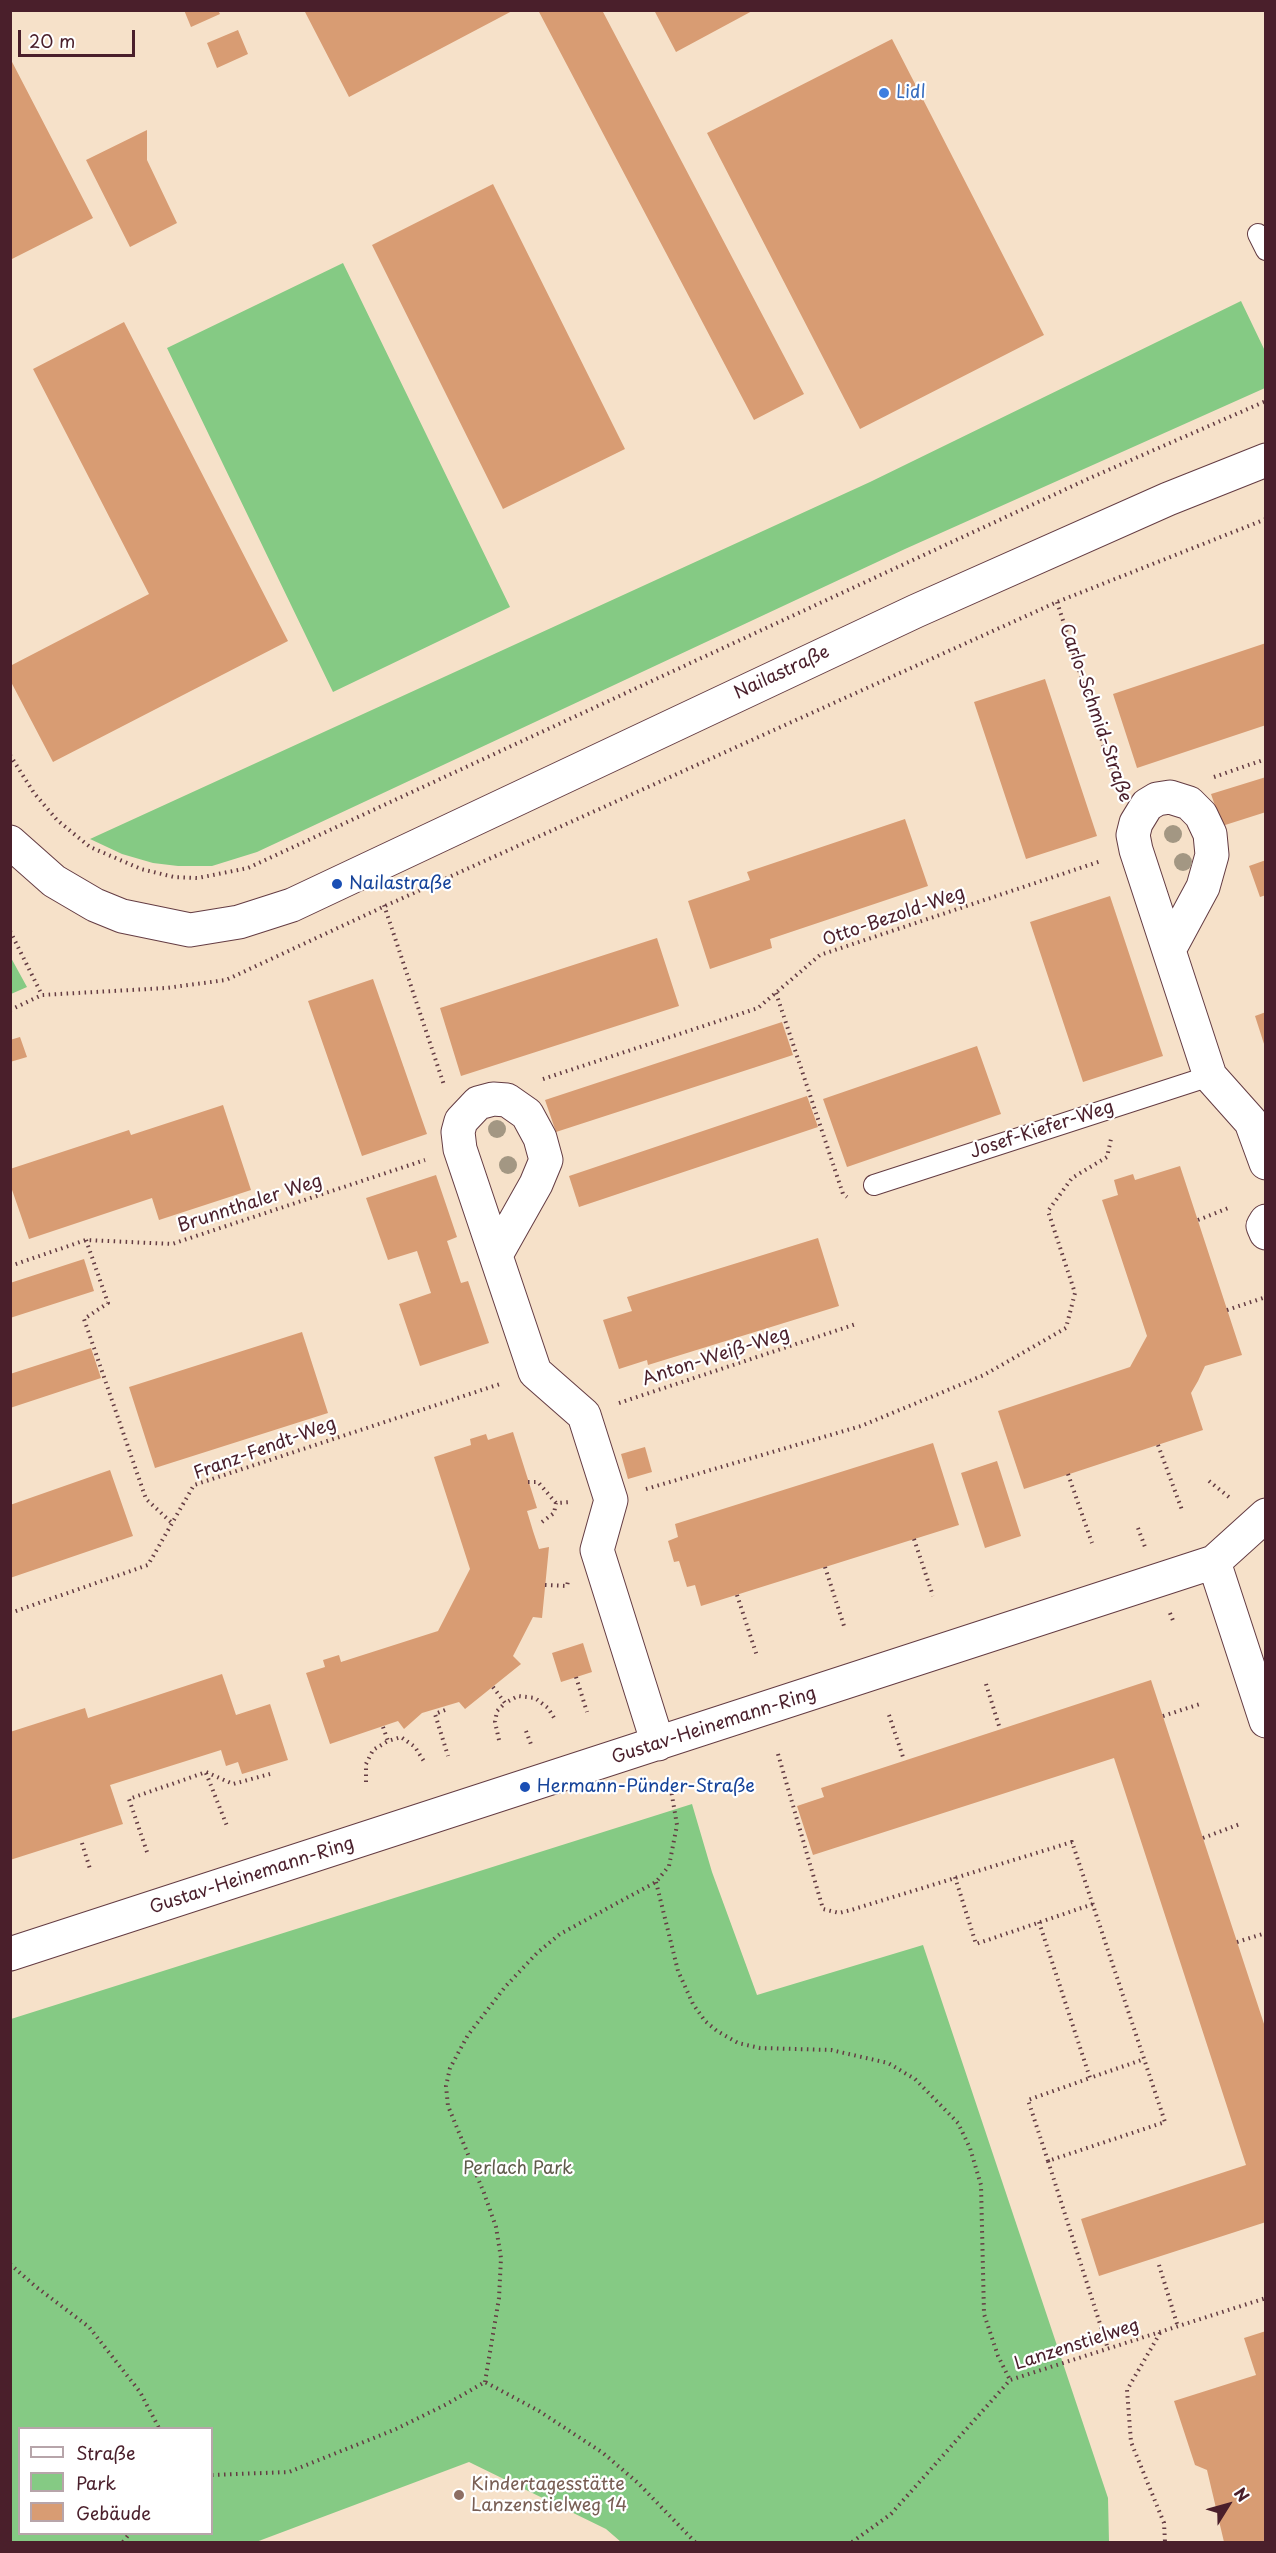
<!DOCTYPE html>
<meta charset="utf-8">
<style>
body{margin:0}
#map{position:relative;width:1276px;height:2553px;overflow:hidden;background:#f6e1c9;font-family:"Playpen Sans",sans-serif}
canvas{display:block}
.frame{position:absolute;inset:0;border:12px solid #4a1f2b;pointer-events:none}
.legend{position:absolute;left:18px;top:2427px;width:195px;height:108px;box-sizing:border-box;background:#fff;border:2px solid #b7a5aa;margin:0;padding:8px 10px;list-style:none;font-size:18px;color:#4a1f2b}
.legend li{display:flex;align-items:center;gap:12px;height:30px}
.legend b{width:30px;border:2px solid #b7a5aa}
.north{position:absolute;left:1198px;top:2475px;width:60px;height:60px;-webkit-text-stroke:4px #fff;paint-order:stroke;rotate:53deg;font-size:16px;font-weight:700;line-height:24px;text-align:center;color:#4a1f2b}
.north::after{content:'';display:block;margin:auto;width:21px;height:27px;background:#4a1f2b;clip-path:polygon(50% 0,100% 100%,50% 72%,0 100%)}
.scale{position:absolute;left:18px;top:30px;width:117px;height:27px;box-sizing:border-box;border:3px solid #4a1f2b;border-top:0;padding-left:8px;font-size:18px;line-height:21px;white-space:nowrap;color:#4a1f2b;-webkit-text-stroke:4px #fff;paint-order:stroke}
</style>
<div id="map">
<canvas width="1276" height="2553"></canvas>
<div class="frame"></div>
<ul class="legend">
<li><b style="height:8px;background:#fff"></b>Straße</li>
<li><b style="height:16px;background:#85ca84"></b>Park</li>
<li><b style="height:16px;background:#d89c73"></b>Gebäude</li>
</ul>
<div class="north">N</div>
<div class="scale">20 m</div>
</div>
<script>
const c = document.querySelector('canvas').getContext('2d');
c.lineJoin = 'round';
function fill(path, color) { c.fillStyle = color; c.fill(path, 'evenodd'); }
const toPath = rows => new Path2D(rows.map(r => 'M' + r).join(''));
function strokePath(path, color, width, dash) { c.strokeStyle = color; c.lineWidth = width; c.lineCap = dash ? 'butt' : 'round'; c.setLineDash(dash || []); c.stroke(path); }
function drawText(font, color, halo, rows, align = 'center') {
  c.font = font + ' "Playpen Sans",sans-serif'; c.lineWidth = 4.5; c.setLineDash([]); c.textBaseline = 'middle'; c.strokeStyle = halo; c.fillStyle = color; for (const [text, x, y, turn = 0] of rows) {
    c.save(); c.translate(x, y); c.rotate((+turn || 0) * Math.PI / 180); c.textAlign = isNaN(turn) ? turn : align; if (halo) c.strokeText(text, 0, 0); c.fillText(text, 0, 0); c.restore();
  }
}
const green = toPath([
 [343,263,510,607,333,692,167,348],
 [1241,301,1265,351,1265,388,905,549,257,852,212,866,178,866,153,863,122,854,90,839,870,482],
 [10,956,27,987,11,994,10,994],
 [692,1804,712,1872,757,1995,923,1945,1108,2498,1109,2542,621,2542,606,2529,469,2462,256,2542,11,2542,11,2019],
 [212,2428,212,2534,20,2534,20,2428]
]);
const building = toPath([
 [184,10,218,10,220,14,191,27],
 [304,10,514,10,349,97],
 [538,10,602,10,804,394,754,420],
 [654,10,754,10,676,52],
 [238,30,248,54,217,68,207,43],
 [892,39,1044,335,860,429,707,133],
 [10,58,93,218,10,260],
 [147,130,147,160,177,223,130,247,86,160],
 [493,184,625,449,503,509,372,245],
 [124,322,288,641,53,762,10,680,10,666,149,594,33,369],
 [1266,643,1266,725,1137,768,1113,694],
 [1045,679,1097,836,1026,859,974,702],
 [1266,777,1266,812,1222,826,1211,794],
 [905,819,928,886,770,939,772,948,710,969,688,901,750,880,747,872],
 [1266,860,1266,895,1260,897,1249,866],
 [1110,896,1163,1056,1083,1082,1030,922],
 [657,938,679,1006,461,1076,440,1008],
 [373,979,427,1134,362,1156,308,1001],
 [1266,1012,1266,1047,1265,1047,1255,1016],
 [782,1022,793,1055,556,1132,545,1100],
 [20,1037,27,1057,10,1062,10,1040],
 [977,1046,1001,1114,847,1167,823,1099],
 [807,1096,818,1127,579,1207,569,1176],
 [223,1105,251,1190,159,1220,152,1198,29,1239,10,1184,10,1169,129,1130,131,1135],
 [1180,1166,1242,1355,1205,1366,1198,1381,1191,1393,1203,1430,1024,1489,998,1411,1130,1367,1147,1336,1102,1200,1118,1195,1114,1180,1133,1174,1135,1180],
 [436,1175,457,1237,447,1241,461,1283,468,1281,489,1343,420,1366,399,1304,431,1293,417,1251,388,1260,366,1198],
 [818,1238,839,1306,648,1365,647,1360,619,1369,603,1320,632,1311,627,1297],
 [84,1259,94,1291,10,1318,10,1283],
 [302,1332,328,1413,155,1468,129,1387],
 [91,1348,101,1378,10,1408,10,1374],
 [513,1432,537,1508,527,1511,533,1531,539,1549,549,1547,542,1618,533,1617,513,1656,521,1664,465,1709,459,1702,422,1713,404,1729,398,1721,330,1744,306,1673,325,1667,323,1660,339,1655,341,1662,438,1631,470,1569,434,1457,471,1445,470,1439,486,1434,488,1440],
 [933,1443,959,1525,701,1606,695,1585,687,1587,679,1561,674,1562,668,1541,678,1537,675,1524],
 [645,1447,652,1472,628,1479,621,1454],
 [997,1461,1021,1536,985,1548,961,1473],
 [110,1470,133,1536,10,1578,10,1505],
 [583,1643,592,1672,561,1682,552,1653],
 [222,1674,236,1715,270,1704,288,1760,242,1774,238,1762,226,1766,221,1750,110,1785,123,1824,10,1860,10,1732,85,1708,88,1718],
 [1151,1680,1266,2030,1266,2222,1099,2276,1081,2219,1246,2165,1114,1758,813,1855,797,1806,824,1797,821,1788],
 [1266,2331,1264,2373,1266,2542,1224,2542,1207,2470,1195,2465,1174,2401,1256,2375,1244,2338]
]);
const path = toPath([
 [1057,602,1117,787],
 [10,755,34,793,57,820,90,847,141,869,174,877,198,878,248,868,1090,478,1266,401],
 [1214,777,1266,759],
 [384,905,444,1085],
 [10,931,42,995],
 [776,993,843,1194,847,1197],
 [10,1010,42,995,166,988,226,980,385,906,1057,602,1266,519],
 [543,1079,758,1008,820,955,1101,861],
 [1198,1220,1231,1207],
 [86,1240,108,1303,84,1319,146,1499,172,1523],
 [10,1266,86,1240,172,1244,425,1160],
 [1227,1310,1266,1297],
 [619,1403,856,1324],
 [1158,1445,1182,1510],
 [1068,1474,1092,1543],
 [1209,1481,1230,1498],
 [528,1482,538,1482,556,1503,572,1502],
 [646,1489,861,1426,984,1375,1066,1328,1075,1293,1048,1211,1072,1178,1107,1157,1111,1139],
 [542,1522,554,1513,556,1503],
 [1138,1528,1145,1547],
 [914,1539,933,1596],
 [825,1567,844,1626],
 [545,1585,567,1586,568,1581],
 [737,1595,757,1656],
 [10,1613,148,1565,194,1485,500,1384],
 [1170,1613,1174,1623],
 [576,1677,587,1712],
 [986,1684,1000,1729],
 [493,1687,505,1703,518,1696,535,1698,548,1708,556,1721],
 [445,1710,435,1714,448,1756],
 [889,1715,904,1760],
 [1163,1716,1200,1704],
 [383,1727,388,1741,401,1737,415,1747,425,1763],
 [526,1731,532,1747],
 [499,1740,495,1722,497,1711,505,1703],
 [778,1754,823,1909,839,1913,851,1910,1072,1842,1165,2122,1048,2161,1108,2349],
 [206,1773,227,1826],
 [366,1782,366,1764,373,1750,388,1741],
 [1203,1838,1240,1824],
 [82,1843,90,1869],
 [147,1852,129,1799,206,1772,233,1784,270,1774],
 [955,1877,976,1944,1093,1904],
 [656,1882,678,1971,693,2004,705,2021,717,2031,738,2043,760,2048,831,2050,888,2063,915,2079,958,2123,970,2148,981,2185,984,2314,998,2356,1010,2380],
 [1039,1922,1090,2078,1144,2059],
 [1237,1942,1266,1933],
 [1048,2161,1028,2100,1090,2078],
 [10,2264,35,2286,89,2327,140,2392,159,2428],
 [1159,2265,1178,2327],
 [1160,2333,1127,2390,1131,2442,1164,2523,1165,2542],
 [485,2382,499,2298,501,2258,496,2227,484,2193,448,2106,446,2086,450,2068,468,2035,505,1987,537,1953,560,1934,656,1882,669,1866,677,1825,669,1778],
 [212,2475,289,2472,396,2429,447,2404,485,2382,539,2411,603,2453,638,2483,695,2542],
 [123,2542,129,2534],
 [852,2542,891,2514,1010,2380,1266,2298]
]);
const service = toPath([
 [1258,234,1266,250],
 [874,1185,1210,1076]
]);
const minor = toPath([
 [10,842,54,881,95,905,122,916,190,930,239,922,292,905,916,611,1168,499,1266,460],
 [1169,950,1203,887,1212,855,1210,834,1201,815,1189,803,1170,797,1157,799,1147,805,1136,823,1133,835,1136,850,1210,1076,1251,1122,1266,1163],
 [1266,1221,1263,1226,1266,1233],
 [496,1255,536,1184,546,1160,540,1138,527,1114,507,1100,493,1099,478,1103,461,1121,458,1132,460,1149,535,1372,584,1415,611,1500,597,1550,658,1744],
 [1214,1562,1266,1721],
 [10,1954,1214,1562,1266,1515]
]);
const trees = [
 [1173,834],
 [1183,862],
 [497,1129],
 [508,1165]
];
const markers = [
 [884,93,6,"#3f7fe0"],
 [337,884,6,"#1a4fb4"],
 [525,1787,6,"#1a4fb4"],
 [459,2495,6,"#8d6e63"]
];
const shopNames = [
 ["Lidl",896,93]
];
const streetNames = [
 ["Nailastraße",782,673,-25],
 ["Carlo-Schmid-Straße",1095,713,71],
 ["Otto-Bezold-Weg",894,917,-19],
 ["Josef-Kiefer-Weg",1042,1130,-18],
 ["Brunnthaler Weg",250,1204,-18],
 ["Anton-Weiß-Weg",716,1357,-18],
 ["Franz-Fendt-Weg",265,1449,-20],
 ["Gustav-Heinemann-Ring",714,1726,-18],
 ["Gustav-Heinemann-Ring",252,1876,-18],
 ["Lanzenstielweg",1077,2345,-18]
];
const transitNames = [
 ["Nailastraße",349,884],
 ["Hermann-Pünder-Straße",537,1787]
];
const parkNames = [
 ["Perlach Park",518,2169]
];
const educationNames = [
 ["Kindertagesstätte",471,2485],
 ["Lanzenstielweg 14",471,2506]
];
fill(green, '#85ca84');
fill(building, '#d89c73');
strokePath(service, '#643c43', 22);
strokePath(minor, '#643c43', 35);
strokePath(path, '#643c43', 4, [1.5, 4.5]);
strokePath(service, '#fff', 20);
strokePath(minor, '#fff', 33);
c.fillStyle = '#a39783';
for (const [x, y] of trees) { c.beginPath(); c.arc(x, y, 9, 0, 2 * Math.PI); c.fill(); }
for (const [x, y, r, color] of markers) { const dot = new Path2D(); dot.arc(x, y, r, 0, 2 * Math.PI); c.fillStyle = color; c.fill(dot); strokePath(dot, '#fff', 2); }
drawText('18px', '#366cbe', '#fff', shopNames, 'left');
drawText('18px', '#4a1f2b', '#fff', streetNames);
drawText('18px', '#164399', '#fff', transitNames, 'left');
drawText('18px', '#5f5b4a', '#fff', parkNames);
drawText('18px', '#785e54', '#fff', educationNames, 'left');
</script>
